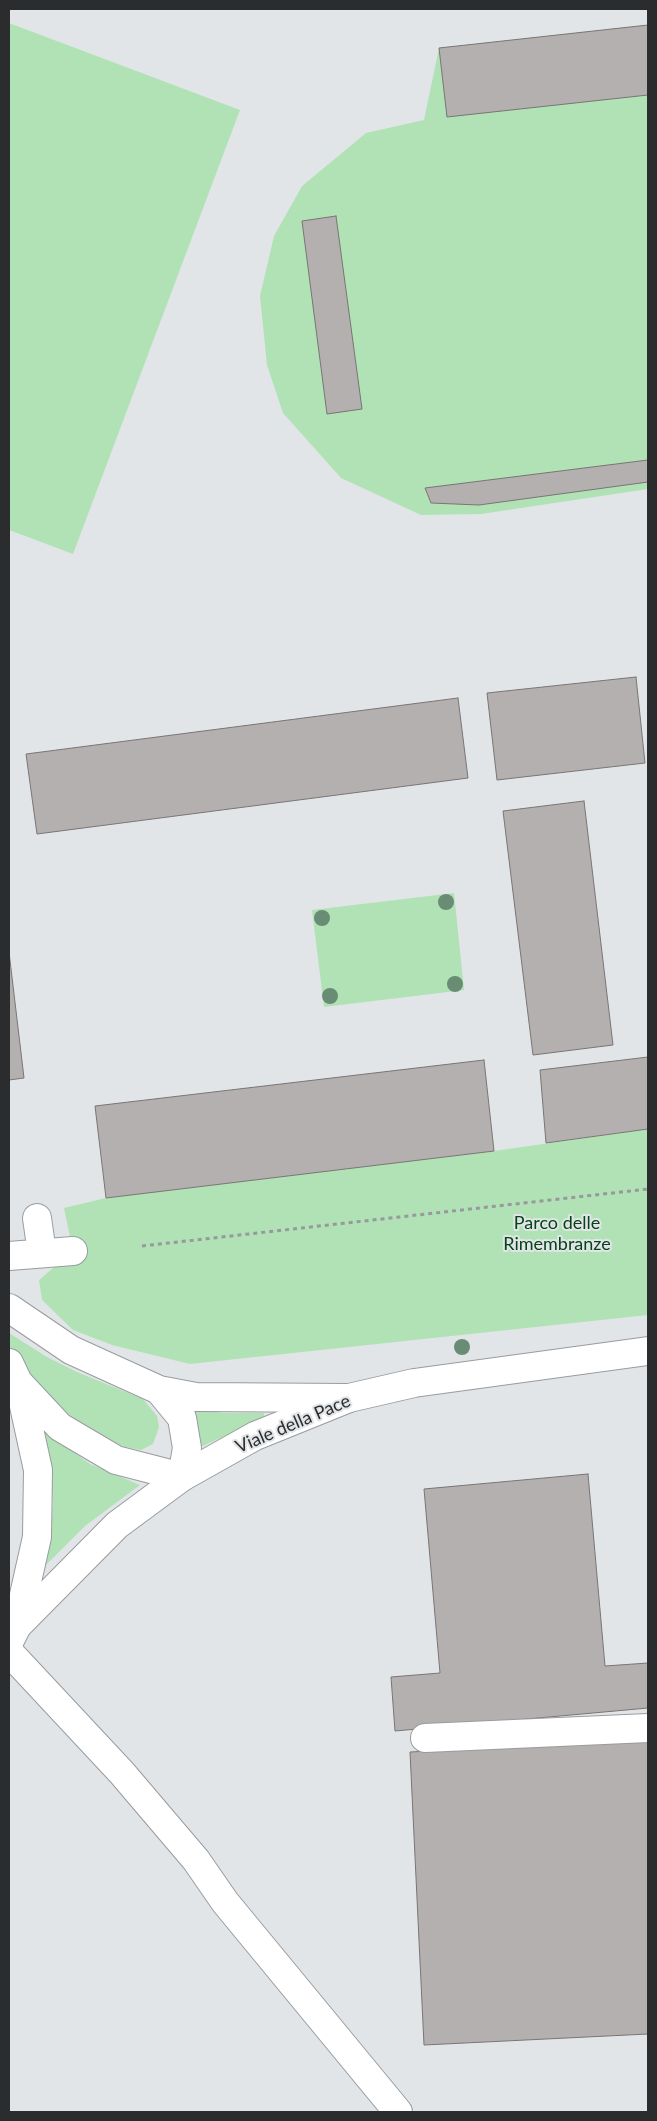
<!DOCTYPE html>
<style>
body{margin:0}
#map{position:relative;width:657px;height:2121px;overflow:hidden;background:#e2e5e8;font-family:Lato,sans-serif}
canvas{display:block}
.frame{position:absolute;inset:0;border:10px solid #2b2c2d;pointer-events:none}
</style>
<div id="map">
<canvas width="657" height="2121"></canvas>
<div class="frame"></div>
</div>
<script>
const c = document.querySelector('canvas').getContext('2d');
c.lineJoin = 'round';
function fill(path, color) { c.fillStyle = color; c.fill(path, 'evenodd'); }
const toPath = rows => new Path2D(rows.map(r => 'M' + r).join(''));
function strokePath(path, color, width, dash) { c.strokeStyle = color; c.lineWidth = width; c.lineCap = dash ? 'butt' : 'round'; c.setLineDash(dash || []); c.stroke(path); }
function drawText(font, color, halo, rows, align = 'center') {
  c.font = font + ' Lato,sans-serif'; c.lineWidth = 4; c.setLineDash([]); c.textBaseline = 'middle'; c.strokeStyle = halo; c.fillStyle = color; for (const [text, x, y, turn = 0] of rows) {
    c.save(); c.translate(x, y); c.rotate((+turn || 0) * Math.PI / 180); c.textAlign = isNaN(turn) ? turn : align; if (halo) c.strokeText(text, 0, 0); c.fillText(text, 0, 0); c.restore();
  }
}
const green = toPath([
 [9,23,240,110,73,554,9,530],
 [648,25,648,489,481,514,421,515,341,478,283,413,267,365,260,296,274,236,302,186,366,133,424,120,439,48],
 [454,893,464,990,324,1007,312,910],
 [648,1129,648,1315,190,1364,112,1345,73,1330,42,1300,39,1280,73,1251,64,1208,106,1198,494,1151],
 [9,1333,47,1357,77,1372,143,1399,157,1416,159,1427,153,1444,141,1450,125,1447,100,1435,63,1411,40,1390,18,1362,9,1346],
 [184,1406,223,1413,264,1413,264,1418,194,1450],
 [37,1426,90,1464,140,1485,85,1526,43,1568,51,1533,53,1501,50,1472]
]);
const building = toPath([
 [648,25,648,95,447,117,439,48,648,25],
 [336,216,362,409,327,414,302,221,336,216],
 [648,460,648,482,479,505,431,503,425,488,648,460],
 [636,677,645,763,497,780,487,693,636,677],
 [458,698,468,778,37,834,26,754,458,698],
 [584,801,613,1045,533,1055,503,811,584,801],
 [9,952,24,1078,9,1080,9,952],
 [648,1057,648,1129,546,1143,540,1070,648,1057],
 [484,1060,494,1151,106,1198,95,1106,484,1060],
 [588,1474,605,1666,648,1663,648,1708,395,1731,391,1677,440,1673,424,1489,588,1474],
 [648,1740,648,2034,424,2045,410,1752,648,1740]
]);
const path = toPath([
 [142,1246,648,1189]
]);
const minor = toPath([
 [37,1218,42,1253],
 [9,1256,73,1251],
 [9,1308,71,1350,159,1390,182,1418,187,1448,182,1477,116,1460,60,1427,18,1382,9,1363],
 [159,1390,196,1397,349,1398],
 [17,1626,37,1537,38,1470,19,1383],
 [9,1652,122,1773,196,1860,225,1902,398,2112],
 [425,1738,648,1728]
]);
const secondary = toPath([
 [9,1642,17,1626,117,1525,182,1477,255,1436,349,1398,414,1383,648,1351]
]);
const trees = [
 [446,902],
 [322,918],
 [455,984],
 [330,996],
 [462,1347]
];
const parkNames = [
 ["Parco delle",557,1223],
 ["Rimembranze",557,1244]
];
const streetNames = [
 ["Viale della Pace",293,1424,-23]
];
fill(green, '#b1e2b5');
fill(building, '#b4b0af');
strokePath(building, '#797574', 1);
strokePath(minor, '#999c9f', 30);
strokePath(secondary, '#999c9f', 30);
strokePath(path, '#97999c', 3, [4, 4]);
strokePath(minor, '#fff', 28);
strokePath(secondary, '#fff', 28);
c.fillStyle = '#698c74';
for (const [x, y] of trees) { c.beginPath(); c.arc(x, y, 8, 0, 2 * Math.PI); c.fill(); }
drawText('18px', '#064316', '#e2e5e8', parkNames);
drawText('18px', '#2b2c2d', '#e2e5e8', streetNames);
</script>
